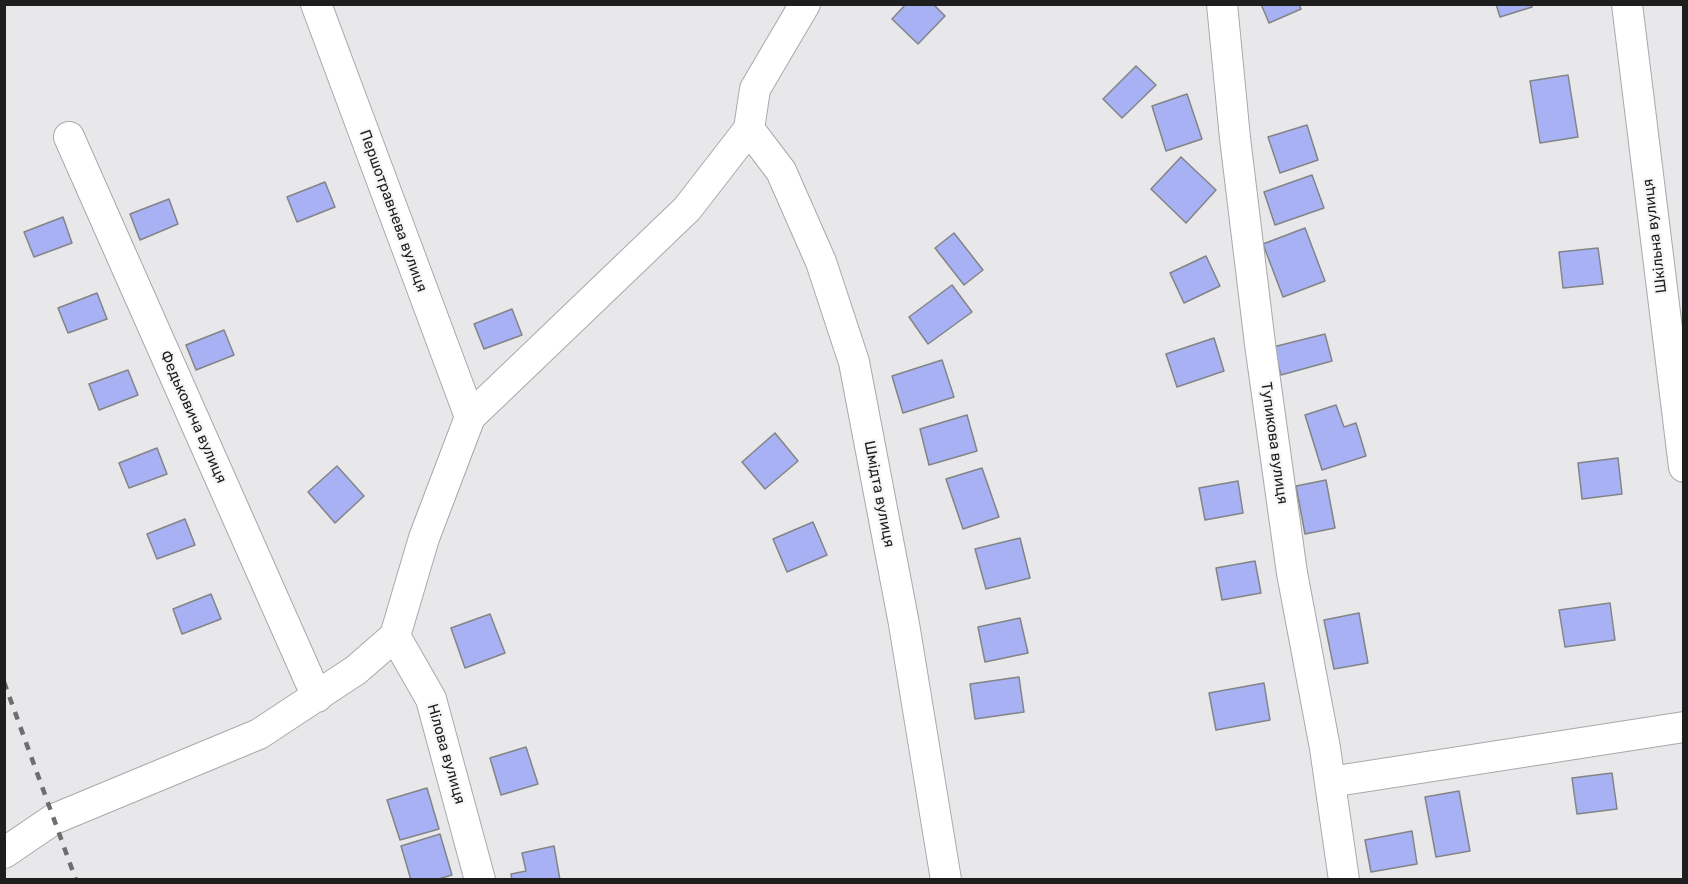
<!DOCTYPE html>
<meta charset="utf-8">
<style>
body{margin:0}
#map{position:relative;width:1688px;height:884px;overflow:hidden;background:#e8e8ea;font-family:Rubik,sans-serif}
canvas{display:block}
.frame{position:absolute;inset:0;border:6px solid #1e1e1f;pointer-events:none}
</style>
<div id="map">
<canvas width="1688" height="884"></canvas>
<div class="frame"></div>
</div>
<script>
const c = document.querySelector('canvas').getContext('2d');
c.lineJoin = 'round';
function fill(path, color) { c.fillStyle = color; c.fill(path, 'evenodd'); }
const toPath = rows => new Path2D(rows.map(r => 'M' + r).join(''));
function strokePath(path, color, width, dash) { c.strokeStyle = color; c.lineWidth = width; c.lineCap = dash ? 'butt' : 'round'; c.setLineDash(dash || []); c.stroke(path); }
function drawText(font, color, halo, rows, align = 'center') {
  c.font = font + ' Rubik,sans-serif'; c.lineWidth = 4.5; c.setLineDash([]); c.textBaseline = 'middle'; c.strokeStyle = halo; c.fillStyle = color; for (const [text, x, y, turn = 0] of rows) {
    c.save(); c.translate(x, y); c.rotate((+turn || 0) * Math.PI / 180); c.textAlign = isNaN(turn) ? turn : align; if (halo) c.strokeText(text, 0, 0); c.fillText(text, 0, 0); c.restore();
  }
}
const building = toPath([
 [906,4,933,4,945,16,918,44,892,19,906,4],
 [1261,4,1299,4,1301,9,1269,23,1261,4],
 [1496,4,1532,4,1532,7,1500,17,1496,4],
 [1136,66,1156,85,1122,118,1103,99,1136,66],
 [1568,75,1578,137,1540,143,1530,81,1568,75],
 [1187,94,1202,139,1166,151,1152,106,1187,94],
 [1307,125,1318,160,1280,173,1268,137,1307,125],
 [1181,157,1216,190,1186,223,1151,189,1181,157],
 [1312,175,1324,208,1275,225,1264,192,1312,175],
 [325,182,335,207,297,222,287,197,325,182],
 [169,199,178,224,140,240,130,214,169,199],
 [63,217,72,243,34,257,24,232,63,217],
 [1305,228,1325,281,1283,297,1263,244,1305,228],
 [954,233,983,270,964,285,935,248,954,233],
 [1598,248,1603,284,1563,288,1559,252,1598,248],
 [1206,256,1220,286,1184,303,1170,273,1206,256],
 [952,285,972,312,928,344,909,317,952,285],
 [97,293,107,319,68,333,58,308,97,293],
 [512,309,522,335,484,349,474,324,512,309],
 [224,330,234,355,196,370,186,345,224,330],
 [1325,334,1332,361,1281,375,1273,347,1325,334],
 [1214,338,1224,371,1177,387,1166,354,1214,338],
 [942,360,954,397,903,413,892,376,942,360],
 [128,370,138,395,99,410,89,384,128,370],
 [1336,405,1344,427,1356,423,1366,456,1322,470,1305,415,1336,405],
 [967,415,977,451,929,465,920,429,967,415],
 [775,433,798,461,765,489,742,462,775,433],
 [157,448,167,474,129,488,119,463,157,448],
 [1618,458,1622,494,1582,499,1578,463,1618,458],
 [337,466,364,496,335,523,308,492,337,466],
 [982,468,999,517,963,529,946,479,982,468],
 [1326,480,1335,528,1305,534,1296,486,1326,480],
 [1238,481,1243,513,1205,520,1199,488,1238,481],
 [185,519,195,545,157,559,147,534,185,519],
 [813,522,827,555,787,572,773,539,813,522],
 [1020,538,1030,578,986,589,975,549,1020,538],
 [1255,561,1261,593,1222,600,1216,568,1255,561],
 [211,594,221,619,182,634,173,609,211,594],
 [1610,603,1615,640,1565,647,1559,610,1610,603],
 [1359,613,1368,663,1334,669,1324,620,1359,613],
 [490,614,505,653,465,668,451,628,490,614],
 [1020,618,1028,653,985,662,978,627,1020,618],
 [1019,677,1024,712,975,719,970,684,1019,677],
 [1264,683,1270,720,1216,730,1209,693,1264,683],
 [526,747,538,784,501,795,490,758,526,747],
 [1612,773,1617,809,1577,814,1572,778,1612,773],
 [427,788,439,829,400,840,387,800,427,788],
 [1459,791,1470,851,1436,857,1425,797,1459,791],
 [1412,831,1417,864,1371,872,1365,840,1412,831],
 [440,834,452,875,435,880,411,880,401,846,440,834],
 [554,846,560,880,512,880,511,874,526,871,522,853,554,846]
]);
const street = toPath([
 [316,4,470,417],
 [1222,4,1235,138,1260,344,1292,573,1325,748,1344,880],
 [1627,4,1684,467],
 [749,129,781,171,821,262,854,362,904,624,946,880],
 [69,137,317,697],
 [395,636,431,699,480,880],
 [1330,782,1684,727],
 [4,853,54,819,259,734,356,670,395,636,424,538,470,417,687,209,749,129,755,89,805,4]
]);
const rail = toPath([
 [4,682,76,880]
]);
const streetNames = [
 ["Першотравнева вулиця",393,211,70],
 ["Шкільна вулиця",1655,236,-97],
 ["Федьковича вулиця",193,417,66],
 ["Тупикова вулиця",1274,443,82],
 ["Шмідта вулиця",879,494,79],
 ["Нілова вулиця",446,754,74]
];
fill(building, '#a7b1f4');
strokePath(building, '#838485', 1.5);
strokePath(street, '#a8a9aa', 32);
strokePath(street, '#fff', 30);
strokePath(rail, '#6e6e70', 4.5, [8, 8]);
drawText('15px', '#1e1e1f', '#f5f6f7', streetNames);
</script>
